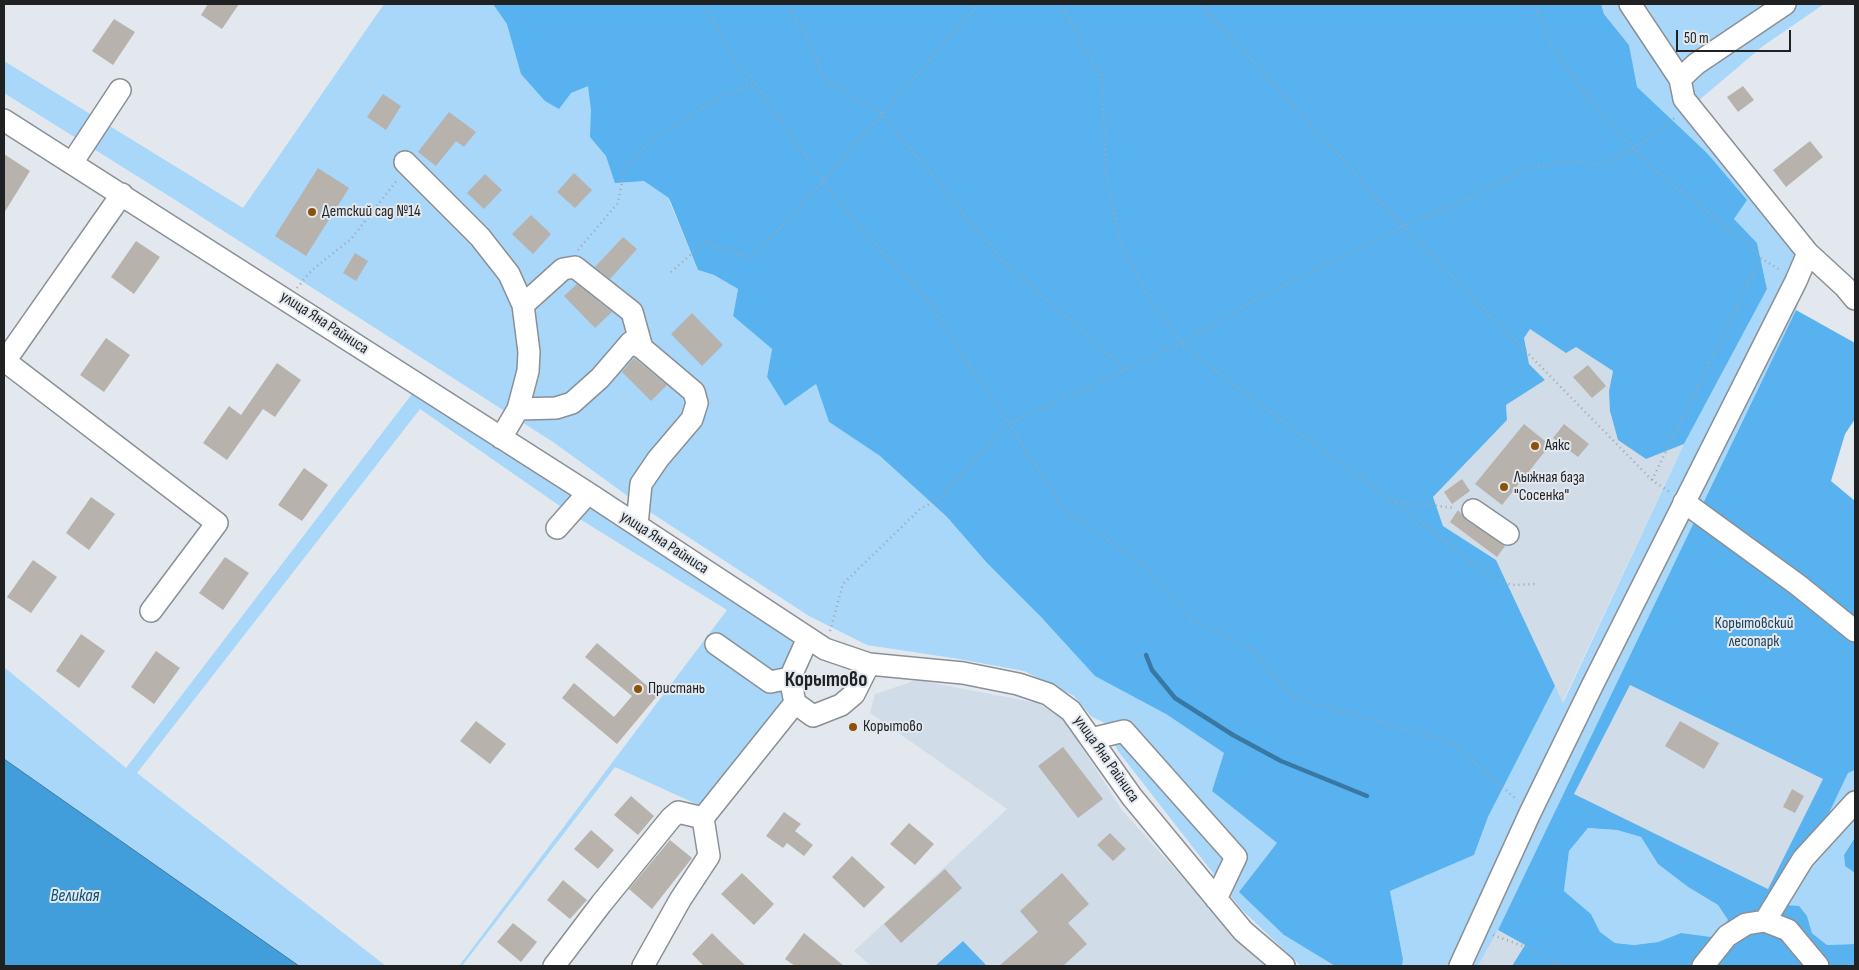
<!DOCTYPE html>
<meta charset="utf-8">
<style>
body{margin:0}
#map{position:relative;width:1859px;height:970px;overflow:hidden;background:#e2e8ee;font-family:"Sofia Sans Condensed",sans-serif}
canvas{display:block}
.frame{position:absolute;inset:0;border:5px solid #1f2123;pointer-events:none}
.scale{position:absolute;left:1676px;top:30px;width:115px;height:22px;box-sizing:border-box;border:2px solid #1f2123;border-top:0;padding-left:6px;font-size:15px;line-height:18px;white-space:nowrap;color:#1f2123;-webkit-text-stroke:4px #e2e8ee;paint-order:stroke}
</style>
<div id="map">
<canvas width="1859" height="970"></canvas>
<div class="frame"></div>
<div class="scale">50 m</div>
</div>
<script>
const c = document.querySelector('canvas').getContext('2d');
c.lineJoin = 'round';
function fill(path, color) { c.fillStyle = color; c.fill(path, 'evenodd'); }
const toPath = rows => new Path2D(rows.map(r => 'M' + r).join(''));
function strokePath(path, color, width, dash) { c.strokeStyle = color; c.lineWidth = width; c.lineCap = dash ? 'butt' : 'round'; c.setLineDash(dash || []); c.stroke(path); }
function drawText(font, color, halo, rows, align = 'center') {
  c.font = font + ' "Sofia Sans Condensed",sans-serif'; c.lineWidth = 4; c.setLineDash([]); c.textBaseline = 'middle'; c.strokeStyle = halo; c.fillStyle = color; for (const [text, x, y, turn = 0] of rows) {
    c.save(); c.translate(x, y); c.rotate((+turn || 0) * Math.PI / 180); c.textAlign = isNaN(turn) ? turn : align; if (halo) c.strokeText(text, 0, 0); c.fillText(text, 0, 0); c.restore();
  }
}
const built = toPath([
 [1530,328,1576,347,1613,371,1609,391,1646,459,1684,444,1562,703,1496,560,1443,526,1433,497,1507,420,1506,405,1545,380,1529,364,1524,338],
 [917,680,1038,703,1065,721,1122,810,1204,901,1275,966,987,966,963,941,935,966,871,966,854,951,1007,809,870,713,875,694],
 [1630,685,1823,779,1768,889,1573,794],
 [1498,930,1525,945,1512,966,1478,966]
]);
const green = toPath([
 [384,4,606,4,759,281,669,200,698,270,714,275,738,289,733,316,772,349,767,377,785,406,816,384,829,422,880,456,947,517,987,563,1042,618,1166,714,1225,753,1212,791,1277,843,1284,935,1335,966,1301,966,1241,909,1118,751,1105,723,1092,717,1074,696,1024,671,959,659,867,645,809,616,650,512,553,442,169,196,4,93,4,61,243,208],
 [1601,4,1824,4,1763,46,1698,101,1814,246,1796,310,1498,930,1478,966,1402,966,1403,958,1390,891,1474,855,1488,817,1555,686,1563,703,1684,444,1767,289,1757,243,1733,219,1707,153,1636,87,1629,45,1604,14],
 [415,390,796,638,783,702,703,807,615,767,462,966,459,966,727,610,570,513,420,409,137,773,386,966,299,966,4,759,4,667,126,768],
 [1855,770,1855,836,1844,855,1845,866,1855,873,1855,944,1827,945,1812,933,1807,916,1784,905,1848,772],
 [1588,828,1617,830,1641,837,1658,864,1688,887,1718,905,1728,920,1712,937,1681,933,1658,942,1634,945,1615,943,1600,932,1591,914,1564,891,1569,851]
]);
const forest = toPath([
 [493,4,1601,4,1604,14,1629,45,1637,87,1707,153,1747,200,1734,219,1757,243,1767,289,1684,444,1646,459,1618,440,1610,411,1609,391,1613,371,1576,347,1566,353,1530,329,1524,338,1529,364,1545,380,1506,405,1507,420,1433,497,1443,526,1496,560,1555,686,1488,817,1474,855,1390,891,1403,959,1402,966,1335,966,1284,935,1239,892,1277,843,1212,791,1224,753,1166,714,1095,676,1042,618,987,563,947,517,880,456,829,422,816,384,785,406,767,377,772,349,733,316,738,289,714,275,698,270,669,198,644,181,615,183,606,156,590,137,591,110,588,86,571,93,559,109,545,101,521,74,507,24],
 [1796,310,1855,343,1855,419,1845,434,1831,481,1855,501,1855,770,1848,773,1785,905,1799,906,1807,916,1812,933,1827,945,1855,944,1855,966,1512,966,1525,945,1498,930],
 [1630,685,1823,779,1768,889,1574,794],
 [1588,828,1617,830,1641,837,1658,864,1688,887,1718,905,1728,920,1712,937,1681,933,1658,942,1634,945,1615,943,1600,932,1591,914,1564,891,1569,851],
 [1855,837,1855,873,1845,866,1844,855],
 [963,941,987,966,935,966]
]);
const water = toPath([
 [4,759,299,966,4,966,4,759]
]);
const stream = toPath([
 [1146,655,1152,670,1175,698,1233,735,1281,761,1367,796]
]);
const building = toPath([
 [208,4,239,4,222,29,201,15],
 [114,19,135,32,113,65,92,51],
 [1743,86,1754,100,1738,112,1727,97],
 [383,94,401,106,386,130,367,117],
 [449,112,476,132,464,147,456,141,436,166,418,152],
 [1810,141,1823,157,1786,187,1773,170],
 [4,154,30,171,4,213],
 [318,168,349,188,306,256,275,236],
 [574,173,592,190,575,208,557,192],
 [485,174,502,190,484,209,467,193],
 [531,215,551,234,533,254,512,234],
 [623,237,637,249,610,279,595,267],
 [136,241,160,257,134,294,111,277],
 [355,253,368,261,356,281,343,273],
 [577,284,612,312,595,328,564,296],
 [692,313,723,345,702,366,671,334],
 [106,338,130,355,104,392,80,375],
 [634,358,667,385,651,401,622,372],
 [277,363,301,380,275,417,263,409,227,460,203,443,229,406,241,415],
 [1588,365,1606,386,1592,398,1573,377],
 [1524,424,1550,445,1502,505,1475,484],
 [1564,424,1589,444,1578,457,1553,438],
 [304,468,328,485,302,521,278,505],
 [1462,479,1470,491,1452,504,1444,492],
 [91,497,115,514,89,550,66,533],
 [1458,510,1466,520,1505,546,1497,557,1450,522],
 [225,557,249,573,223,610,199,593],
 [33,560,57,577,31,613,7,597],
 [81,634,105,651,79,688,56,671],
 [597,643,658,695,617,744,562,698,574,683,614,717,632,696,585,657],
 [156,651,180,668,154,704,131,687],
 [476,721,506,744,490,764,460,741],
 [1680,721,1719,743,1704,769,1665,746],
 [1063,747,1103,799,1078,818,1038,766],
 [1792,789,1804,796,1795,813,1783,807],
 [631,796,654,816,638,835,614,815],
 [784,812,801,824,795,831,813,845,804,856,787,843,783,848,766,836],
 [909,823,934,844,915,865,890,844],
 [591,830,614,850,598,869,574,849],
 [1110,833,1126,849,1113,861,1097,845],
 [670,840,692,858,652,909,629,889],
 [852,856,885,887,864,908,832,877],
 [945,869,962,888,901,943,884,924],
 [742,873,774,904,754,925,721,894],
 [1062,873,1089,904,1068,923,1087,944,1063,966,999,966,1038,932,1020,911],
 [563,880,587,900,570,919,547,900],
 [513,923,537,942,521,962,497,942],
 [712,933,727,948,746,966,704,966,692,954],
 [804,933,844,966,795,966,785,959]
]);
const path = toPath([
 [705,4,730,54,755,83,823,181,881,251,927,299,1065,510,1144,565,1191,619,1253,649,1292,697,1453,743,1517,800],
 [787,4,808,40,824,79,882,114,1002,260,1125,368],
 [1062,4,1102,78,1106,171,1119,239,1144,290,1182,343,1250,397,1394,501,1490,576,1511,585,1536,584],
 [1201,4,1403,226,1652,480,1671,493],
 [1534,4,1551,44,1592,104,1654,170,1747,243,1761,258,1780,270],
 [578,250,618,203,625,167,651,141,712,102,755,83],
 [671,272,705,242,752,258,823,181,979,4],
 [297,288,312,270,351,239,398,179],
 [1652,480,1761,258],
 [1396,501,1455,508],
 [830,631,843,584,920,509,941,498,1008,424,1182,343,1253,301,1403,226,1461,202,1523,170,1571,160,1601,165,1634,149,1677,116],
 [1493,935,1531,949,1562,966]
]);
const minor = toPath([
 [1630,4,1680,79],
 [4,120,588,493,825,649,869,664,963,673,1018,684,1048,694,1071,711,1132,797,1243,931,1284,966],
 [405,162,480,237,509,274,523,305,529,352,528,371,518,409,501,438],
 [72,163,120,90],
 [1808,253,1845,287,1855,299],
 [523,305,563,269,575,267,632,312,642,348],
 [4,360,5,361,122,194],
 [5,361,217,523,151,611],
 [518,409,556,408,572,403,600,378,631,342,642,348,694,392,697,403,692,419,658,459,641,484,637,525],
 [1684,502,1798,585,1855,631],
 [1473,510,1508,534],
 [557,528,588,493],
 [808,638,790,678,795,703,813,716,841,705,854,694,869,664],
 [716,644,770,682,790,678],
 [1091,739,1124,731,1236,857,1216,899],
 [1765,921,1803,859,1855,802],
 [554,966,601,904,671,818,678,812,703,818],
 [643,966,680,900,709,856,703,818,795,703],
 [1460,966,1530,813,1592,686,1796,281,1808,253,1684,99,1680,79,1696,64,1785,4],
 [1703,966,1727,936,1746,924,1765,921,1788,930,1818,966]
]);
const markers = [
 [312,212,5,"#8b5208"],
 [1535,446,5,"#8b5208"],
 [1504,487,5,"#8b5208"],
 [638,689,5,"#8b5208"],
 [853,727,5,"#8b5208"]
];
const poiNames = [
 ["Детский сад №14",322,212],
 ["Аякс",1545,446],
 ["Лыжная база",1514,478],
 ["\"Сосенка\"",1514,496],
 ["Пристань",648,689],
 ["Корытово",863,727]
];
const streetNames = [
 ["улица Яна Райниса",324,323,33],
 ["улица Яна Райниса",664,543,33],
 ["улица Яна Райниса",1106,759,55]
];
const parkNames = [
 ["Корытовский",1754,624],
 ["лесопарк",1754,642]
];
const waterNames = [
 ["Великая",75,896]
];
const districtNames = [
 ["Корытово",826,681]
];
fill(built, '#d0dde8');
fill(green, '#a8d7fa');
fill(forest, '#58b2ef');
fill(water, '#429eda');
strokePath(water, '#3878a3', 1);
strokePath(stream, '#3878a3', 4.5);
fill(building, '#b8b2ad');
strokePath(minor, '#8a9095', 24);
strokePath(path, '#a1a5aa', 2.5, [1, 4]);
strokePath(minor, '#fff', 21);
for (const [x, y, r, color] of markers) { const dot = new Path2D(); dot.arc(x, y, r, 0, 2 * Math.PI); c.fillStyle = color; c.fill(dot); strokePath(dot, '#e2e8ee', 2); }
drawText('16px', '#1f2123', '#e2e8ee', poiNames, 'left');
drawText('16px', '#1f2123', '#e2e8ee', streetNames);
drawText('16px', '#1d435c', '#e2e8ee', parkNames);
drawText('italic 18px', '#0b527a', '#e2e8ee', waterNames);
drawText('bold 21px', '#1f2123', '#e2e8ee', districtNames);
</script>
